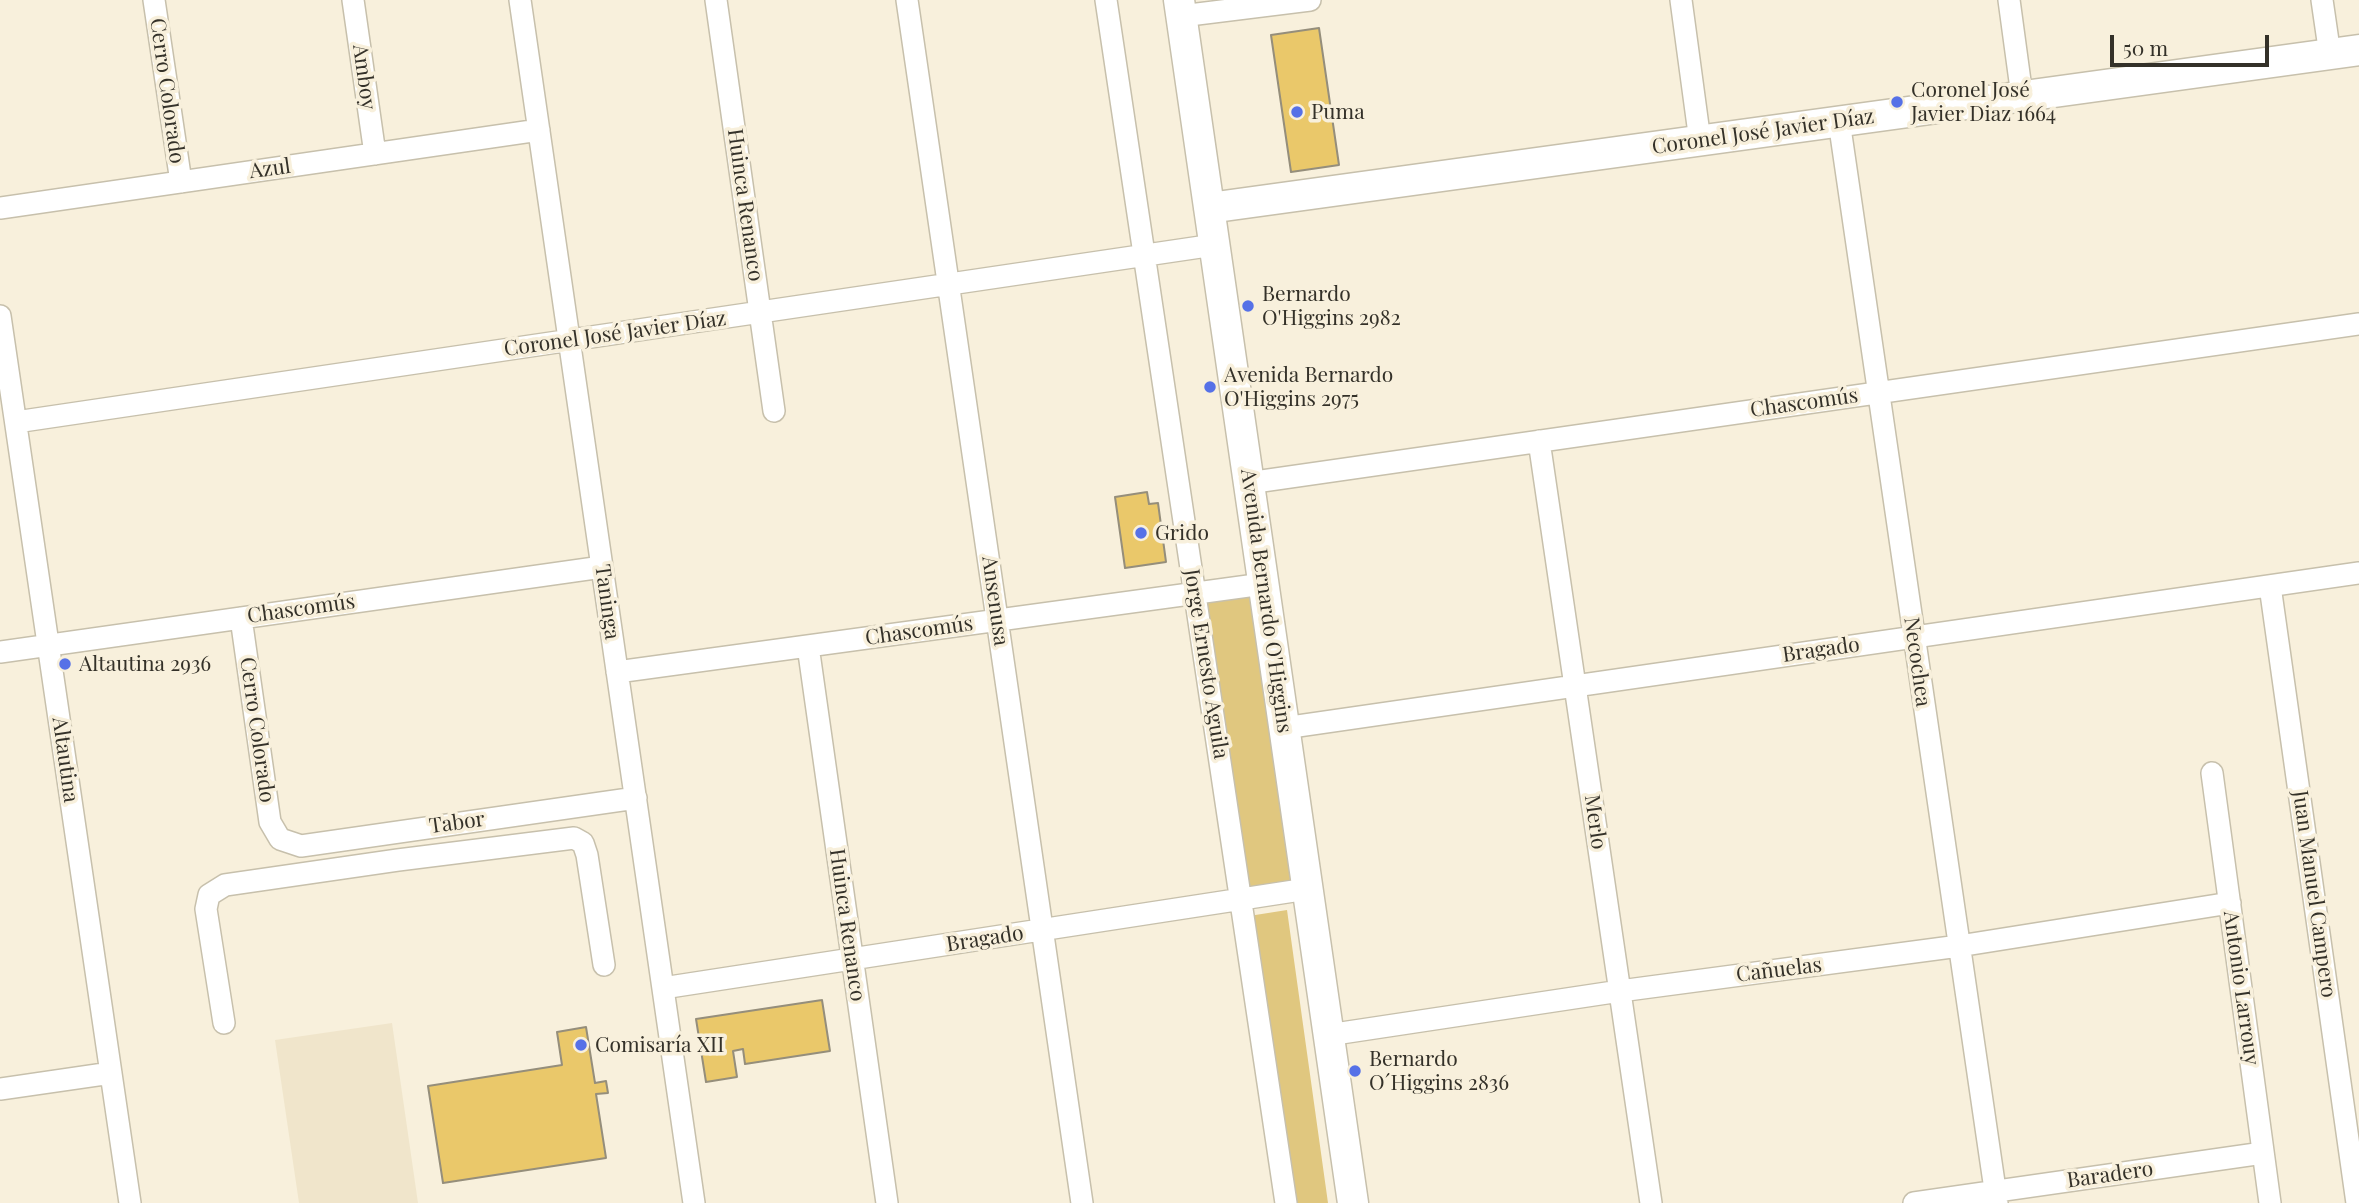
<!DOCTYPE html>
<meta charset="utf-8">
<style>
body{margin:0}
#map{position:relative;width:2359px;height:1203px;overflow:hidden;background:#f8f0dc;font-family:"Playfair Display",serif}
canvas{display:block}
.scale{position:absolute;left:2110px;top:35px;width:159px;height:32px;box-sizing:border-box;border:4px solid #343129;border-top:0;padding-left:9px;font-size:21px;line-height:24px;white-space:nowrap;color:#343129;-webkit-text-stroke:5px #f8f0dc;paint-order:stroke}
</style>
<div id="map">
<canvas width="2359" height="1203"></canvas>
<div class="scale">50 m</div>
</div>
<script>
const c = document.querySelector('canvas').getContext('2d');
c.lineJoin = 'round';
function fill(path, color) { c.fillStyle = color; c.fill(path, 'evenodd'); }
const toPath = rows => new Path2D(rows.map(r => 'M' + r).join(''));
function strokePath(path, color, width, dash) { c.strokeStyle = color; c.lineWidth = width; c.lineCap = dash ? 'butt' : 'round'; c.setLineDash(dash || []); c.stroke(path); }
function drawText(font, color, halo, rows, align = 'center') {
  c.font = font + ' "Playfair Display",serif'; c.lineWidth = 7; c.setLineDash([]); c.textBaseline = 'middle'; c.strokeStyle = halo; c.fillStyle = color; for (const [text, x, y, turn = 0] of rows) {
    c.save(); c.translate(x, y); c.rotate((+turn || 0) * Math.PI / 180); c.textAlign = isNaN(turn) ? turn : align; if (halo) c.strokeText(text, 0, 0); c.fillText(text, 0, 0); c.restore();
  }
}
const built = toPath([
 [392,1023,418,1203,299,1203,275,1040]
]);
const green = toPath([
 [1253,591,1293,885,1248,892,1204,597],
 [1287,910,1328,1203,1289,1203,1249,916]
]);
const building = toPath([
 [1319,28,1339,165,1291,172,1271,35,1319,28],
 [1147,492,1149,504,1158,503,1166,562,1125,568,1115,497,1147,492],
 [822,1000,830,1051,745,1064,743,1049,733,1051,737,1077,706,1082,696,1019,822,1000],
 [586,1027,595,1083,606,1081,608,1093,596,1094,606,1158,443,1183,428,1086,562,1065,557,1032,586,1027]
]);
const street = toPath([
 [154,0,181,182],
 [353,0,375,154],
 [520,0,694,1203],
 [716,0,774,411],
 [907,0,1082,1203],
 [1106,0,1286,1203],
 [1681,0,1700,141],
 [2009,0,2022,96],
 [2322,0,2330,55],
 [1181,16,1310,0],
 [1839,121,1997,1203],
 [0,208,539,130],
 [0,316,130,1203],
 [16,422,1214,245],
 [1539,441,1651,1203],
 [1248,483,2359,324],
 [2270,586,2357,1203],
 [241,618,270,822,280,839,301,846,636,798],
 [808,646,887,1203],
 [0,652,602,567],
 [617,672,1263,584],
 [1284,728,2359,573],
 [2212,773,2270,1203],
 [663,988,1307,889],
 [224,1023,206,909,209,895,225,885,398,860,574,838,583,843,587,855,604,965],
 [1328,1035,1620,991,1959,946,2230,903],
 [0,1089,111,1073],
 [1914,1203,2263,1153]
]);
const secondary = toPath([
 [1179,0,1353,1203],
 [1209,208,2359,50]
]);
const markers = [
 [1897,102,7,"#5671e7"],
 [1297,112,7,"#5671e7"],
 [1248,306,7,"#5671e7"],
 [1210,387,7,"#5671e7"],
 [1141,533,7,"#5671e7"],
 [65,664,7,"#5671e7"],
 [581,1045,7,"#5671e7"],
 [1355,1071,7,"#5671e7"]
];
const streetNames = [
 ["Amboy",364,77,82],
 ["Cerro Colorado",167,91,82],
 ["Coronel José Javier Díaz",1763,132,-8],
 ["Azul",270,169,-8],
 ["Huinca Renanco",745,205,82],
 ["Coronel José Javier Díaz",615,334,-8],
 ["Chascomús",1804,403,-8],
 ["Ansenusa",995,601,82],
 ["Avenida Bernardo O'Higgins",1266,601,82],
 ["Taninga",607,602,82],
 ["Chascomús",301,609,-8],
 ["Chascomús",919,631,-8],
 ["Bragado",1821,650,-8],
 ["Necochea",1917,662,82],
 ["Jorge Ernesto Aguila",1206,664,81],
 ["Cerro Colorado",257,730,82],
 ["Altautina",65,760,82],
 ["Merlo",1595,822,82],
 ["Tabor",457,823,-8],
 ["Juan Manuel Campero",2314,894,82],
 ["Huinca Renanco",847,925,82],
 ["Bragado",985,939,-9],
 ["Cañuelas",1779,970,-7],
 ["Antonio Larrouy",2241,988,82],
 ["Baradero",2110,1175,-8]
];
const poiNames = [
 ["Coronel José",1911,90],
 ["Javier Diaz 1664",1911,114],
 ["Puma",1311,112],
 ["Bernardo",1262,294],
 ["O'Higgins 2982",1262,318],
 ["Avenida Bernardo",1224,375],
 ["O'Higgins 2975",1224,399],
 ["Grido",1155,533],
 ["Altautina 2936",79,664],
 ["Comisaría XII",595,1045],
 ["Bernardo",1369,1059],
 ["O´Higgins 2836",1369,1083]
];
fill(built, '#f0e5cb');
fill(green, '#e0c77f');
fill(building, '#eac86a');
strokePath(building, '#958e7b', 2);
strokePath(street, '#c7c0ac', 24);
strokePath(secondary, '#c7c0ac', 33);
strokePath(street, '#fff', 21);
strokePath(secondary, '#fff', 30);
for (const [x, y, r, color] of markers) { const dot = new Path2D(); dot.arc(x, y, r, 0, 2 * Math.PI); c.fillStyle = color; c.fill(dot); strokePath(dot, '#f8f0dc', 2.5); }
drawText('21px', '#343129', '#f8f0dc', streetNames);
drawText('21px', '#343129', '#f8f0dc', poiNames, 'left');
</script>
